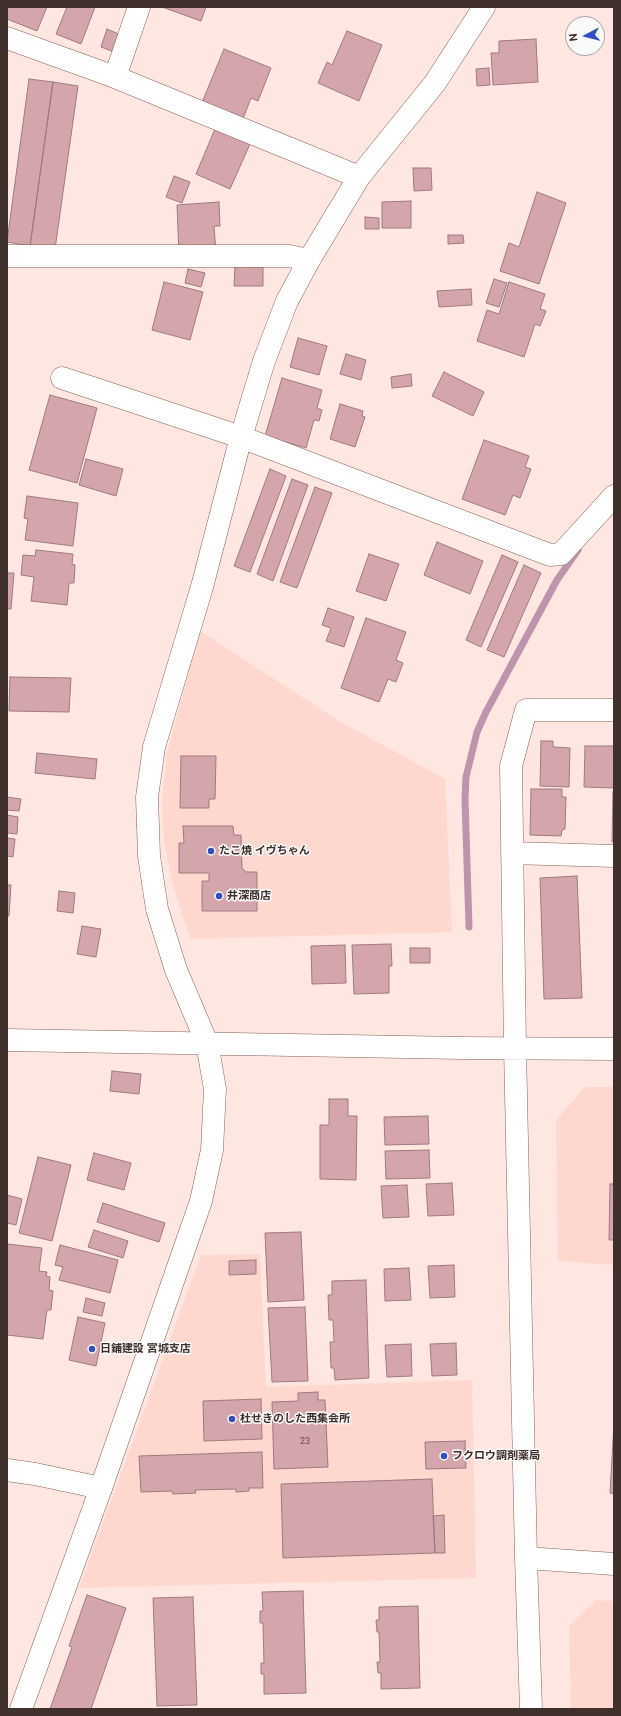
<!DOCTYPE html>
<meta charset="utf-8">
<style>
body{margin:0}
#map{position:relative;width:621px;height:1716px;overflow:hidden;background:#fee7e0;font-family:Roboto,sans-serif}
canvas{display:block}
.frame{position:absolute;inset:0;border:8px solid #3f302c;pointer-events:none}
.north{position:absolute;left:565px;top:16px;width:40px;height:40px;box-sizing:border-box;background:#fafafa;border:1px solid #afa9a8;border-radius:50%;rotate:263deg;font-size:11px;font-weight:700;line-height:16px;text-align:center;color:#3f302c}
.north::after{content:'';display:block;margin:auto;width:14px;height:18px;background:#314fc0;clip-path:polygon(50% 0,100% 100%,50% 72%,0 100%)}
</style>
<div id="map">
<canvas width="621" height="1716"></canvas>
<div class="frame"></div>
<div class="north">N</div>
</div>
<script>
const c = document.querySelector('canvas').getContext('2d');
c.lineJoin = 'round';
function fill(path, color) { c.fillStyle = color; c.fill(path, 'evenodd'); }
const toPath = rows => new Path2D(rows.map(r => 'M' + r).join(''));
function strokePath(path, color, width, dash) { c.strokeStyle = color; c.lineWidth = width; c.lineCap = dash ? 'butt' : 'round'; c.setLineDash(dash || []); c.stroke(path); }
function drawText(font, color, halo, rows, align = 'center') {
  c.font = font + ' Roboto,"Noto Sans JP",sans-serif'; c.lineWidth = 3; c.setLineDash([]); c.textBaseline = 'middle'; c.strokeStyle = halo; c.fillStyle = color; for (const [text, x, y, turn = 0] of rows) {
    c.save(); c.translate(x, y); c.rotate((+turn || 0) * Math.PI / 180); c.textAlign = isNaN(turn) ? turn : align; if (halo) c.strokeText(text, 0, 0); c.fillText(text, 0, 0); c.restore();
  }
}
const built = toPath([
 [200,631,339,721,445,779,452,932,190,939,172,881,164,843,162,801,167,753],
 [585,1087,614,1087,614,1265,558,1261,556,1120],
 [260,1254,266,1387,472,1380,476,1578,79,1588,201,1255],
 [596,1600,614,1601,614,1709,571,1709,569,1626]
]);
const stream = toPath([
 [469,927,465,799,466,777,477,732,486,712,557,580,578,550]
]);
const building = toPath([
 [7,7,47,7,37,31,7,19,7,7],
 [67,7,95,7,81,44,56,34,67,7],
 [162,7,206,7,201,21,162,7],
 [107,29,123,36,117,53,101,47,107,29],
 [347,31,382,45,359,101,318,83,327,62,332,65,347,31],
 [536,39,538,82,493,85,491,53,499,53,499,41,536,39],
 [224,49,271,68,258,101,251,98,242,121,201,105,224,49],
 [489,68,490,85,477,86,476,69,489,68],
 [29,79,53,82,30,246,7,242,29,79],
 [53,82,78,86,55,249,30,246,53,82],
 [215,129,250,144,230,189,196,174,215,129],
 [413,168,431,168,432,190,414,191,413,168],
 [174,176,190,182,182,203,166,197,174,176],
 [537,192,566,203,539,284,500,271,509,243,519,247,537,192],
 [411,201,411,228,382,228,382,202,411,201],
 [219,202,220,226,214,226,216,252,179,254,177,205,219,202],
 [365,217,379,218,379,229,365,229,365,217],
 [448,235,463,235,464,243,448,244,448,235],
 [235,266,263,267,263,286,234,286,235,266],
 [188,269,205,273,201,287,185,283,188,269],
 [494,279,507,283,499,307,486,303,494,279],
 [164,282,203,292,190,340,152,330,164,282],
 [509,282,545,294,540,309,546,311,540,326,535,324,524,357,477,341,487,310,499,314,509,282],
 [471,289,472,305,439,307,437,291,471,289],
 [298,338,327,346,319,375,290,367,298,338],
 [346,354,366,360,361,380,340,374,346,354],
 [444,372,484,392,473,416,432,396,444,372],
 [411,374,412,386,392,388,391,377,411,374],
 [282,378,322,390,317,408,322,410,319,421,314,420,306,448,265,436,282,378],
 [50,395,97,408,77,483,29,470,50,395],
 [340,404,363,411,362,416,365,417,355,447,330,439,340,404],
 [484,440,529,456,525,467,531,469,520,498,513,495,505,515,462,499,484,440],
 [86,459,123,469,116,496,79,485,86,459],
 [270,469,286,476,250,572,234,566,270,469],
 [292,479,308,485,273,581,257,574,292,479],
 [315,487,332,493,297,588,280,582,315,487],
 [27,496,78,503,73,546,25,540,28,519,24,518,27,496],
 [437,542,483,561,470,594,424,575,437,542],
 [36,550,73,554,72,564,75,565,74,583,69,583,67,605,31,601,34,577,21,575,23,555,35,556,36,550],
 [369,554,399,564,386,601,356,591,369,554],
 [502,555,518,562,481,647,466,640,502,555],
 [524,565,541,573,504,657,487,650,524,565],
 [7,573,14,573,11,609,7,609,7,573],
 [328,608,354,617,344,647,326,641,331,628,322,625,328,608],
 [366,618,406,632,396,660,403,663,396,682,388,679,379,702,341,688,366,618],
 [10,677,71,678,69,712,9,711,10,677],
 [541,741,553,741,553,747,570,748,569,787,540,786,541,741],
 [585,746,614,746,614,788,584,787,585,746],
 [37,753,97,759,95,779,35,773,37,753],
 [181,756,216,756,215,799,209,799,209,808,180,808,181,756],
 [531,789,562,789,562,797,566,797,565,829,562,830,561,836,530,835,531,789],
 [613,792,614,792,614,842,612,842,613,792],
 [7,797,21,799,19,811,7,810,7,797],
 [7,815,18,817,17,834,7,833,7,815],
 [183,826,233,826,234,835,241,835,242,868,246,872,257,872,257,911,202,911,202,881,209,881,209,873,179,873,179,843,184,843,183,826],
 [7,838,15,839,13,857,7,856,7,838],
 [577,876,582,998,544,999,540,878,577,876],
 [7,885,11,885,9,916,7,916,7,885],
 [59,891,75,893,73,913,57,911,59,891],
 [82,926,101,929,96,957,77,954,82,926],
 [391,944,392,966,389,966,389,993,354,994,352,945,391,944],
 [345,945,346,983,312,984,311,946,345,945],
 [410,948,430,948,430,963,410,963,410,948],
 [112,1071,141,1074,139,1094,110,1091,112,1071],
 [329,1099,348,1099,348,1116,357,1116,356,1180,320,1179,320,1125,329,1125,329,1099],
 [428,1116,429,1144,385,1145,384,1117,428,1116],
 [429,1150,430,1178,386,1179,385,1151,429,1150],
 [94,1153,131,1163,124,1190,87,1180,94,1153],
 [38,1157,71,1165,52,1241,19,1233,38,1157],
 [452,1183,454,1215,428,1216,426,1184,452,1183],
 [610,1184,614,1184,614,1240,609,1240,610,1184],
 [407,1185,409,1217,383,1218,381,1186,407,1185],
 [7,1195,22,1199,16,1225,7,1223,7,1195],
 [103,1203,165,1223,159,1242,97,1222,103,1203],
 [94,1230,128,1241,123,1258,88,1247,94,1230],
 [301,1232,304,1300,268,1302,265,1233,301,1232],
 [7,1244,42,1248,39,1271,47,1272,46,1276,50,1277,49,1290,53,1291,51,1310,47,1310,43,1339,7,1335,7,1244],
 [60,1245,118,1260,110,1293,59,1280,63,1267,55,1265,60,1245],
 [256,1260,256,1274,229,1275,229,1261,256,1260],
 [454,1265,455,1297,430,1298,428,1266,454,1265],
 [409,1268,411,1300,385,1301,384,1269,409,1268],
 [366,1280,369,1378,335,1380,334,1368,331,1368,330,1342,334,1342,333,1320,329,1320,328,1295,332,1295,332,1281,366,1280],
 [86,1298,105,1303,102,1316,83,1312,86,1298],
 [305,1307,308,1381,272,1382,268,1308,305,1307],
 [78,1317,105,1323,96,1366,69,1360,78,1317],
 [456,1343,457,1375,432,1376,430,1344,456,1343],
 [411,1344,412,1376,387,1377,385,1345,411,1344],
 [318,1392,318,1400,325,1400,328,1467,274,1469,272,1402,298,1401,298,1393,318,1392],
 [261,1399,262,1439,204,1441,203,1401,261,1399],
 [614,1423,614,1494,610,1493,614,1423],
 [465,1441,466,1468,426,1469,425,1442,465,1441],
 [262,1452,263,1488,249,1488,249,1491,236,1492,236,1489,195,1490,196,1493,173,1494,172,1491,141,1492,139,1456,262,1452],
 [432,1479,435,1553,283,1558,281,1484,432,1479],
 [444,1515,445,1553,435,1553,433,1516,444,1515],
 [303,1591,306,1693,264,1694,264,1674,261,1674,261,1663,264,1663,263,1623,260,1623,260,1611,263,1611,262,1592,303,1591],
 [87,1595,126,1608,91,1709,50,1709,72,1647,69,1646,87,1595],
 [193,1597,197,1705,157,1706,153,1598,193,1597],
 [418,1606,420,1688,381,1689,381,1673,378,1673,377,1662,380,1662,379,1632,377,1632,376,1620,379,1620,379,1607,418,1606]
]);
const street = toPath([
 [7,38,115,77,359,177],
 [115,77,139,7],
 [7,256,289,256,309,260],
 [62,378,241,437,550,555,561,554,614,496],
 [512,853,614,856],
 [515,1048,511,766,526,710,614,710],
 [7,1470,35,1474,101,1488]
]);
const secondary = toPath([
 [7,1040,462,1048,614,1049],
 [515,1048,526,1558,531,1709],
 [526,1558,614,1564],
 [21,1709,101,1488,201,1201,212,1150,215,1089,207,1043,176,970,157,909,149,856,147,797,154,747,202,587,241,437,264,361,287,301,309,260,359,177,435,83,484,7]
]);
const markers = [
 [211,851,4,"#314fc0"],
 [219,896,4,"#314fc0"],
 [92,1349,4,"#314fc0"],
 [232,1419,4,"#314fc0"],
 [444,1456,4,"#314fc0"]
];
const numberNames = [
 ["23",305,1442]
];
const poiNames = [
 ["たこ焼 イヴちゃん",219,851],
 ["井深商店",227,896],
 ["日鋪建設 宮城支店",100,1349],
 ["杜せきのした西集会所",240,1419],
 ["フクロウ調剤薬局",452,1456]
];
fill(built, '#fed8ce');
strokePath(stream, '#bd94ab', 7);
fill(building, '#d5a5ac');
strokePath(building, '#9e7a7e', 1);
strokePath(street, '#85635a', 23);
strokePath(secondary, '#85635a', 23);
strokePath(street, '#fff', 22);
strokePath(secondary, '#fff', 22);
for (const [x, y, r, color] of markers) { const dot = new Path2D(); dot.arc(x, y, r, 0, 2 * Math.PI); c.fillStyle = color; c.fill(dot); strokePath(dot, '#fafafa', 1.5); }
drawText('9px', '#644d4c', null, numberNames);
drawText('bold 11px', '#3f302c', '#fafafa', poiNames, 'left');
</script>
